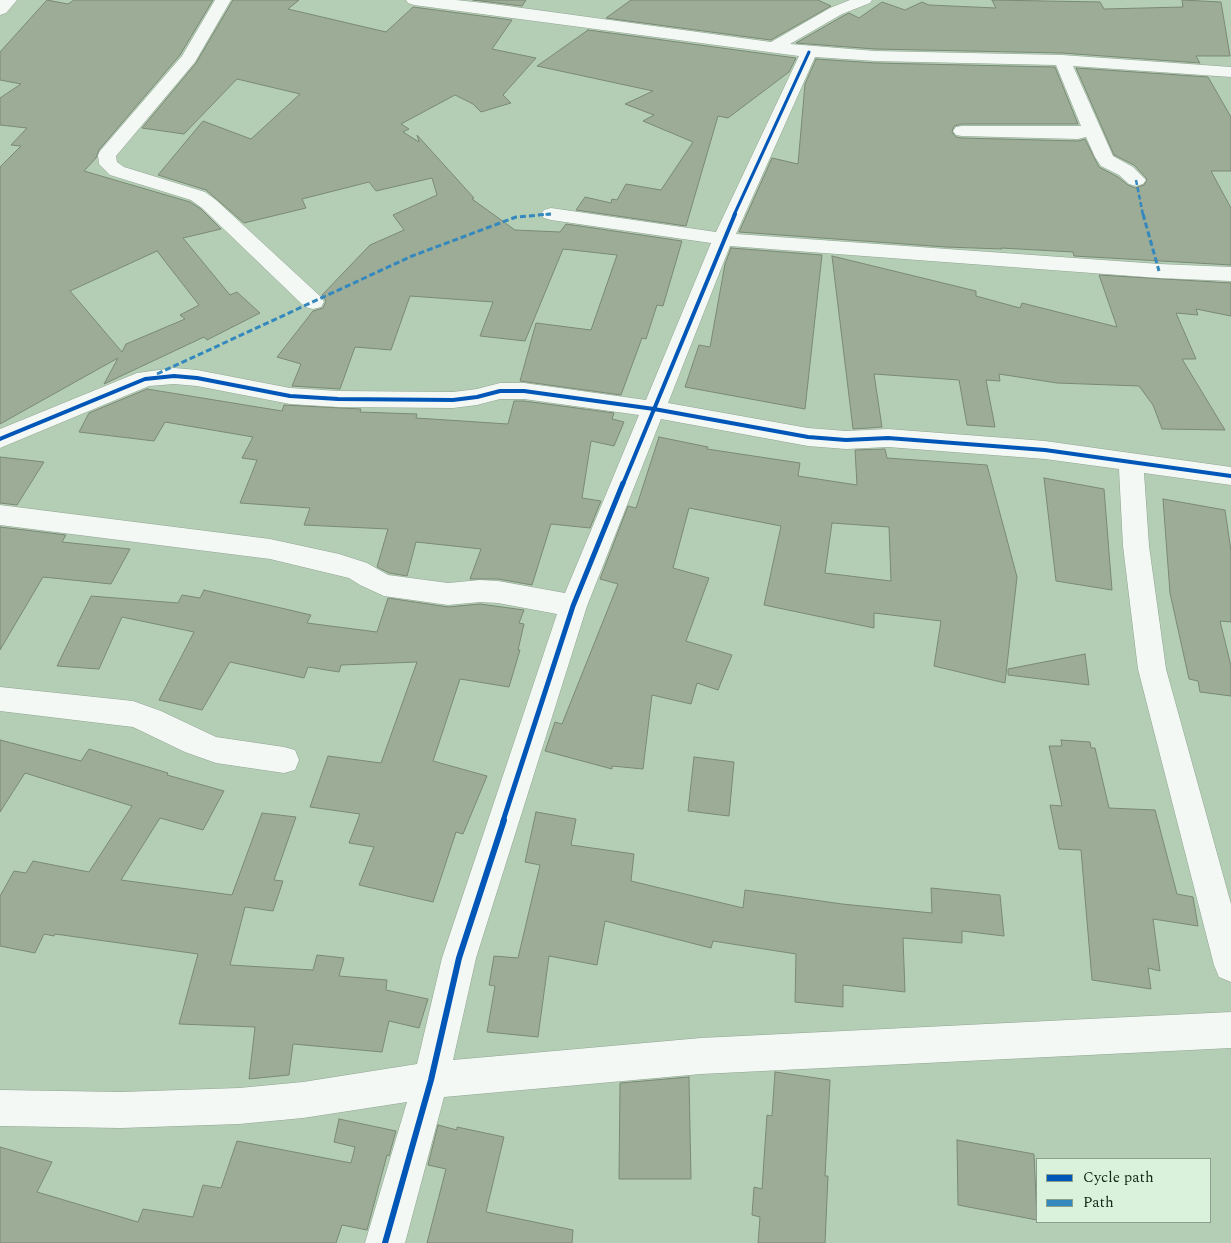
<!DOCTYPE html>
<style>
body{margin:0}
#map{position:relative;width:1231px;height:1243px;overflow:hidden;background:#b4ceb6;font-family:Spectral,serif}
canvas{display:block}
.legend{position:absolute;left:1036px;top:1158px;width:175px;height:65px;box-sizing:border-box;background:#daf2db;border:1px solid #8ba08c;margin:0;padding:6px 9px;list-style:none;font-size:15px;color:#142616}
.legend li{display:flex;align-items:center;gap:10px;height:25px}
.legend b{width:25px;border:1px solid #8ba08c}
</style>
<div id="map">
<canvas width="1231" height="1243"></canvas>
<ul class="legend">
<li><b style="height:6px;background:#0057b8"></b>Cycle path</li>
<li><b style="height:6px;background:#3488bd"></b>Path</li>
</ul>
</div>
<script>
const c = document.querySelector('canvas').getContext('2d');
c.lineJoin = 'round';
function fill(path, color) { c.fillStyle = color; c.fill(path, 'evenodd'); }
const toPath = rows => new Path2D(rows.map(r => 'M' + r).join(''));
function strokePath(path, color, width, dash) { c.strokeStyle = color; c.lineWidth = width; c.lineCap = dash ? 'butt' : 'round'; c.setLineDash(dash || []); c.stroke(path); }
const building = toPath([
 [47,0,68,4,74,0,213,0,180,55,99,150,96,158,84,171,190,202,201,209,221,229,183,238,230,295,237,292,260,313,207,340,204,337,104,384,118,358,0,424,0,167,21,146,11,145,27,128,0,125,0,98,21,84,0,80,0,52,47,0],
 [157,251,199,305,180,315,185,319,126,344,122,352,70,291,157,251],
 [233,0,299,0,288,9,386,32,413,7,512,20,492,49,536,58,503,95,511,103,481,112,473,104,455,95,401,124,409,129,403,132,419,142,417,135,474,198,472,199,515,230,560,232,566,224,682,241,663,306,657,305,646,339,642,338,621,395,520,381,536,323,591,330,617,255,563,249,525,341,480,336,493,302,410,296,391,350,355,347,340,389,292,386,301,364,277,357,313,311,323,308,326,301,322,295,370,245,404,230,393,215,437,195,432,178,376,191,369,182,302,199,306,208,244,223,206,190,158,175,203,121,251,139,300,94,237,79,184,134,142,128,196,63,233,0],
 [473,0,526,0,522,6,473,0],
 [631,0,818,0,831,6,771,40,606,18,631,0],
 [992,0,1100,2,1104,9,1183,7,1182,0,1221,2,1230,56,1196,56,1200,63,1062,53,875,49,796,43,843,16,849,13,859,18,882,2,905,10,922,2,929,5,996,8,992,0],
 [588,30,796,58,789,72,728,118,718,116,686,226,576,210,585,197,611,203,612,199,617,200,626,184,661,190,693,142,643,121,654,115,625,104,653,91,537,66,588,30],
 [816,59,875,63,1055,67,1078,124,962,124,954,126,952,132,956,137,962,138,1078,141,1085,139,1099,167,1118,177,1128,185,1135,188,1144,185,1147,179,1134,165,1114,155,1076,68,1208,77,1231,117,1231,171,1211,171,1231,208,1231,265,1074,256,1073,252,1001,248,1002,249,946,247,739,232,772,158,798,164,805,84,816,59],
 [731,248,822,255,805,409,685,387,699,345,710,347,725,264,731,248],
 [832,256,976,291,976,296,1020,308,1022,303,1117,327,1099,275,1231,283,1231,316,1196,309,1198,315,1176,313,1196,359,1182,359,1225,430,1162,429,1153,405,1139,386,1057,383,999,374,1000,381,986,380,995,427,967,425,959,380,874,374,882,427,853,429,832,256],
 [147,389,282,411,284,405,361,409,360,412,417,414,416,418,508,424,514,401,524,401,614,413,612,419,624,422,614,446,591,441,582,498,601,501,590,528,551,524,532,585,498,579,470,579,481,549,416,542,407,576,389,573,377,567,388,529,304,525,310,508,240,503,257,460,242,458,253,437,165,422,154,441,79,432,89,413,147,389],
 [659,437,708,447,707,449,800,463,798,476,857,485,855,450,885,449,887,458,987,465,1017,577,1005,683,934,666,941,621,874,613,874,628,764,605,781,526,689,508,673,568,709,578,686,641,732,655,718,690,697,683,691,704,652,695,643,769,612,766,612,769,545,751,555,722,562,724,618,584,600,579,628,506,636,508,659,437],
 [832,523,889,527,891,581,825,573,832,523],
 [0,457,44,462,17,505,0,503,0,457],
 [1044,478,1104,489,1112,590,1056,581,1044,478],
 [1163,499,1225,510,1231,551,1231,622,1220,621,1231,666,1231,696,1200,692,1198,681,1189,679,1170,593,1163,499],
 [0,527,66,535,62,542,130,549,111,584,43,577,0,650,0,527],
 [204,590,311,615,307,623,377,632,388,598,448,607,480,604,524,610,519,623,524,624,518,650,520,650,509,687,460,679,433,761,487,776,463,834,456,832,433,902,359,885,374,847,349,843,360,814,310,807,328,756,381,763,417,662,341,665,339,672,308,667,304,678,230,662,202,710,159,700,194,632,122,617,99,669,57,666,91,596,178,603,182,595,200,598,204,590],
 [1085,654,1089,685,1008,675,1008,669,1085,654],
 [0,740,81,761,89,749,168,773,167,775,224,791,203,830,160,818,121,880,232,895,262,813,296,817,274,880,283,881,273,911,245,907,230,965,313,970,317,955,344,958,339,976,387,980,386,990,428,999,419,1028,389,1021,382,1052,293,1044,289,1075,249,1079,255,1027,179,1024,198,954,55,934,54,936,44,934,35,953,0,946,0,896,14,871,26,873,33,861,89,872,132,806,25,773,0,812,0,740],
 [1061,740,1090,742,1091,748,1095,748,1109,808,1155,810,1177,894,1193,897,1198,926,1153,919,1160,971,1148,968,1151,989,1092,980,1081,850,1059,849,1050,805,1062,806,1049,746,1062,746,1061,740],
 [694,757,734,762,729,816,688,811,694,757],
 [536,812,576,819,571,845,634,854,631,881,743,908,745,890,842,904,932,913,931,888,1000,895,1004,936,962,931,962,943,903,938,905,992,843,985,843,1007,795,1002,796,954,713,941,711,948,605,921,597,965,549,956,538,1037,487,1032,495,986,489,985,494,956,518,958,540,865,525,862,536,812],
 [775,1072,830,1080,825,1176,828,1176,825,1243,758,1243,760,1217,752,1215,754,1187,762,1189,767,1115,772,1116,775,1072],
 [689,1077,691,1179,619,1179,620,1083,689,1077],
 [339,1119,396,1131,389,1156,387,1155,367,1230,342,1225,336,1243,0,1243,0,1147,52,1162,37,1192,138,1222,143,1209,193,1217,203,1185,221,1188,237,1141,351,1163,355,1147,334,1142,339,1119],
 [438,1125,457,1130,457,1127,504,1137,486,1212,573,1230,572,1243,427,1243,446,1169,428,1165,438,1125],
 [957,1140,1034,1154,1037,1220,958,1205,957,1140]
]);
const minor = toPath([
 [0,0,17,0,6,13,0,15,0,0],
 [215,0,231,0,195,62,116,156,117,162,124,167,205,192,216,200,321,297,324,302,321,307,313,309,305,307,202,208,191,200,110,175,99,164,98,155,100,151,182,56,215,0],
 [406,0,456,0,493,4,771,42,830,8,850,0,872,0,870,3,842,14,790,44,875,51,1062,55,1231,67,1231,77,1073,66,1113,156,1133,167,1146,180,1143,184,1136,186,1129,184,1119,175,1101,166,1095,157,1086,137,1078,139,962,136,956,135,953,131,956,127,962,126,1081,126,1056,65,875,61,815,57,736,234,1159,264,1231,267,1231,281,1159,278,730,246,668,403,808,428,846,431,888,429,1045,441,1231,467,1231,485,1144,473,1149,546,1166,669,1231,904,1231,982,1219,977,1214,965,1138,669,1123,546,1119,469,1045,459,888,447,846,449,808,446,661,419,587,606,476,958,453,1060,701,1038,1231,1012,1231,1048,701,1074,444,1097,405,1243,365,1243,407,1102,303,1118,239,1124,121,1128,0,1126,0,1090,121,1092,239,1088,303,1082,417,1064,442,958,557,614,498,603,480,602,448,605,384,596,360,585,349,578,270,559,0,525,0,505,270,539,339,554,367,563,388,575,448,583,480,580,498,581,565,593,639,415,524,399,500,399,477,405,453,408,338,407,290,404,197,386,174,384,149,386,0,448,0,429,137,373,174,368,197,370,290,388,338,391,453,392,477,389,500,383,524,383,646,400,711,243,551,220,544,218,541,214,544,210,551,208,716,232,799,56,414,5,408,3,406,0],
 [0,687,133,701,161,711,216,737,284,747,295,750,299,760,295,770,284,773,216,763,185,752,133,727,0,711,0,687]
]);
const quietFar1 = toPath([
 [1136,180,1143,215],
 [538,215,551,214]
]);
const quiet = toPath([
 [1143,214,1159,271],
 [157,374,412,256,516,217,551,214]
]);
const cyclewayFar3 = toPath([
 [734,215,809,52]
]);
const cyclewayFar2 = toPath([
 [0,439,145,379,174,376,197,378,290,396,338,399,453,400,477,397,500,391,524,391,654,409,808,437,846,440,888,438,1045,450,1231,476],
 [623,484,735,214]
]);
const cyclewayFar1 = toPath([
 [503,821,573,606,623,483]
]);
const cycleway = toPath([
 [385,1243,431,1080,459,958,504,820]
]);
fill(building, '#9cac97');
strokePath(building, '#7a8975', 1);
strokePath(minor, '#90a491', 1);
fill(minor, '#f4f8f4');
strokePath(quietFar1, '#3488bd', 2.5, [5, 2.5]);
strokePath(quiet, '#3488bd', 3, [6, 3]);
strokePath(cyclewayFar3, '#0057b8', 3);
strokePath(cyclewayFar2, '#0057b8', 4);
strokePath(cyclewayFar1, '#0057b8', 5);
strokePath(cycleway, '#0057b8', 6);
</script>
